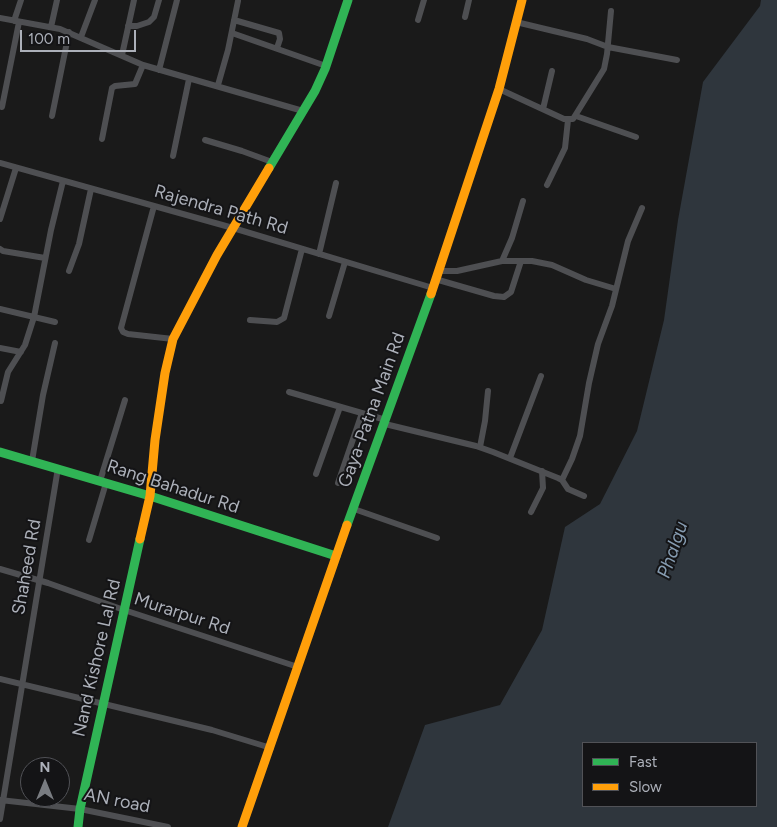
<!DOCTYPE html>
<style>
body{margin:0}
#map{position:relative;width:777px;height:827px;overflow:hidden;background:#1a1a1a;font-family:Figtree,sans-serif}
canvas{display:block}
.legend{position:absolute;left:582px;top:742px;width:175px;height:65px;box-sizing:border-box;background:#141416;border:1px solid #515257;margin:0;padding:6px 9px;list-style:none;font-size:15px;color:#acb0b9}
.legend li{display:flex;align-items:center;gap:10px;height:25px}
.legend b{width:25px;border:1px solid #515257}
.north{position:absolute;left:20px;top:757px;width:50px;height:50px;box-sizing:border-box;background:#141416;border:1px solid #515257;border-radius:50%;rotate:0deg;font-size:14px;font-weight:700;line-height:20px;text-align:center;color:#acb0b9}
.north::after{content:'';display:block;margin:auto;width:18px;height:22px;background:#797c81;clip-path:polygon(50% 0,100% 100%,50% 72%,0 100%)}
.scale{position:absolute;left:20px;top:30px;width:116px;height:22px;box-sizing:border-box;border:2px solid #acb0b9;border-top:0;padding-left:6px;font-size:15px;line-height:18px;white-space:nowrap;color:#acb0b9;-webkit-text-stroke:4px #141416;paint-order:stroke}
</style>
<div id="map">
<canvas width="777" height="827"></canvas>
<ul class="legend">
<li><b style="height:6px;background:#30b455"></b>Fast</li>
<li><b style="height:6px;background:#ff9f0a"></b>Slow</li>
</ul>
<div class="north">N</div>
<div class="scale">100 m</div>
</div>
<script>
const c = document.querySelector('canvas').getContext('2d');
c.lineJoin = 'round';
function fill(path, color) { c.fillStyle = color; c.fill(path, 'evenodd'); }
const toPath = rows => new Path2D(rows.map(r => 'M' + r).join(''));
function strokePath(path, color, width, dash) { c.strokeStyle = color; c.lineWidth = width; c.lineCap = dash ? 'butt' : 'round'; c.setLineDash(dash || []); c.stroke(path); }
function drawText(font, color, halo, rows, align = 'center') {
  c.font = font + ' Figtree,sans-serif'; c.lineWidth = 4; c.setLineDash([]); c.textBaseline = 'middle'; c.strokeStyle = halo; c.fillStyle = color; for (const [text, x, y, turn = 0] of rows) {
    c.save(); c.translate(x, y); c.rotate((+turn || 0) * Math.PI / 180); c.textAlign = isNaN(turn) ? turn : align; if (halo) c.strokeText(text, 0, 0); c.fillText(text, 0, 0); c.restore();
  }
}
const water = toPath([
 [761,0,777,0,777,827,388,827,425,725,500,705,542,630,565,527,600,504,637,431,664,320,678,220,703,82,760,6],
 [583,743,756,743,756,806,583,806]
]);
const street = toPath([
 [465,17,469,0],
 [0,18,60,29,143,65,303,111],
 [234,20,279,33,280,39,277,48],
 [418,20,424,0],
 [14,21,21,0],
 [516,22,587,39,608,47,677,60],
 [128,26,137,26,149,22,154,17,159,0],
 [51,27,57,0],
 [232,33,326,66],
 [81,37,95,0],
 [122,55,134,0],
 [159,70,177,0],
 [218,85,228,50,238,1],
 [499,89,564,119,573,119,604,69,607,54,611,11],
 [2,107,19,22],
 [543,109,552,71],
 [52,116,69,32],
 [576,116,636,137],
 [102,139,112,88,115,86,135,84,143,65],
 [205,140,242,151,272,162],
 [173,156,189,79],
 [0,163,233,228,433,288],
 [547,185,565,148,568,120],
 [154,206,121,328,123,332,128,334,173,339],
 [0,219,16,168],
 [0,249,3,251,45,258],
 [319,254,336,183],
 [502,261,512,238,523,201],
 [69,271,79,244,91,189],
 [438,271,457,271,502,261,532,261,552,265,586,280,616,289],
 [435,279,494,296,504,297,511,292,521,261],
 [0,309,55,322],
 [329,316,345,262],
 [250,320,277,322,284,318,302,249],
 [0,348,21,352],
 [289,392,386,420],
 [1,401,8,372,25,345,34,317,51,230,63,181],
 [385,424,476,446,493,452,558,478,562,480,568,489,584,496],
 [480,447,485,421,488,391],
 [510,458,541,376],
 [32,461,43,395,55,343],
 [316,474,340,407],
 [562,480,572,459,580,436,589,383,598,344,612,306,628,241,642,208],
 [100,481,125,400],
 [338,483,362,413],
 [354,509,437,538],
 [531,512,543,488,542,471],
 [89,540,106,483],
 [0,569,48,583,124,610,298,667],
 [0,679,212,730,271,748],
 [0,800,80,809,168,827],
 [0,819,58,468]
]);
const fast = toPath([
 [269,168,315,91,325,69,348,0],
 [0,452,150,496,336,556],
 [347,525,431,294],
 [78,827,80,809,140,539]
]);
const slow = toPath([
 [431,294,499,89,522,0],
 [140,539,150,496,155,440,165,373,173,339,217,255,269,168],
 [242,827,347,525]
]);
const streetNames = [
 ["Rajendra Path Rd",221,210,16],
 ["Gaya-Patna Main Rd",372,410,-70],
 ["Rang Bahadur Rd",173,487,18],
 ["Shaheed Rd",27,567,-80],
 ["Murarpur Rd",182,614,18],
 ["Nand Kishore Lal Rd",97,658,-77],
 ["AN road",117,801,11]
];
const waterNames = [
 ["Phalgu",673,550,-71]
];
fill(water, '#2f363d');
strokePath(street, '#4e4f52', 6);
strokePath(fast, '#30b455', 9);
strokePath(slow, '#ff9f0a', 9);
drawText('18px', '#acb0b9', '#141416', streetNames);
drawText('italic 19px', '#869cb1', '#141416', waterNames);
</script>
